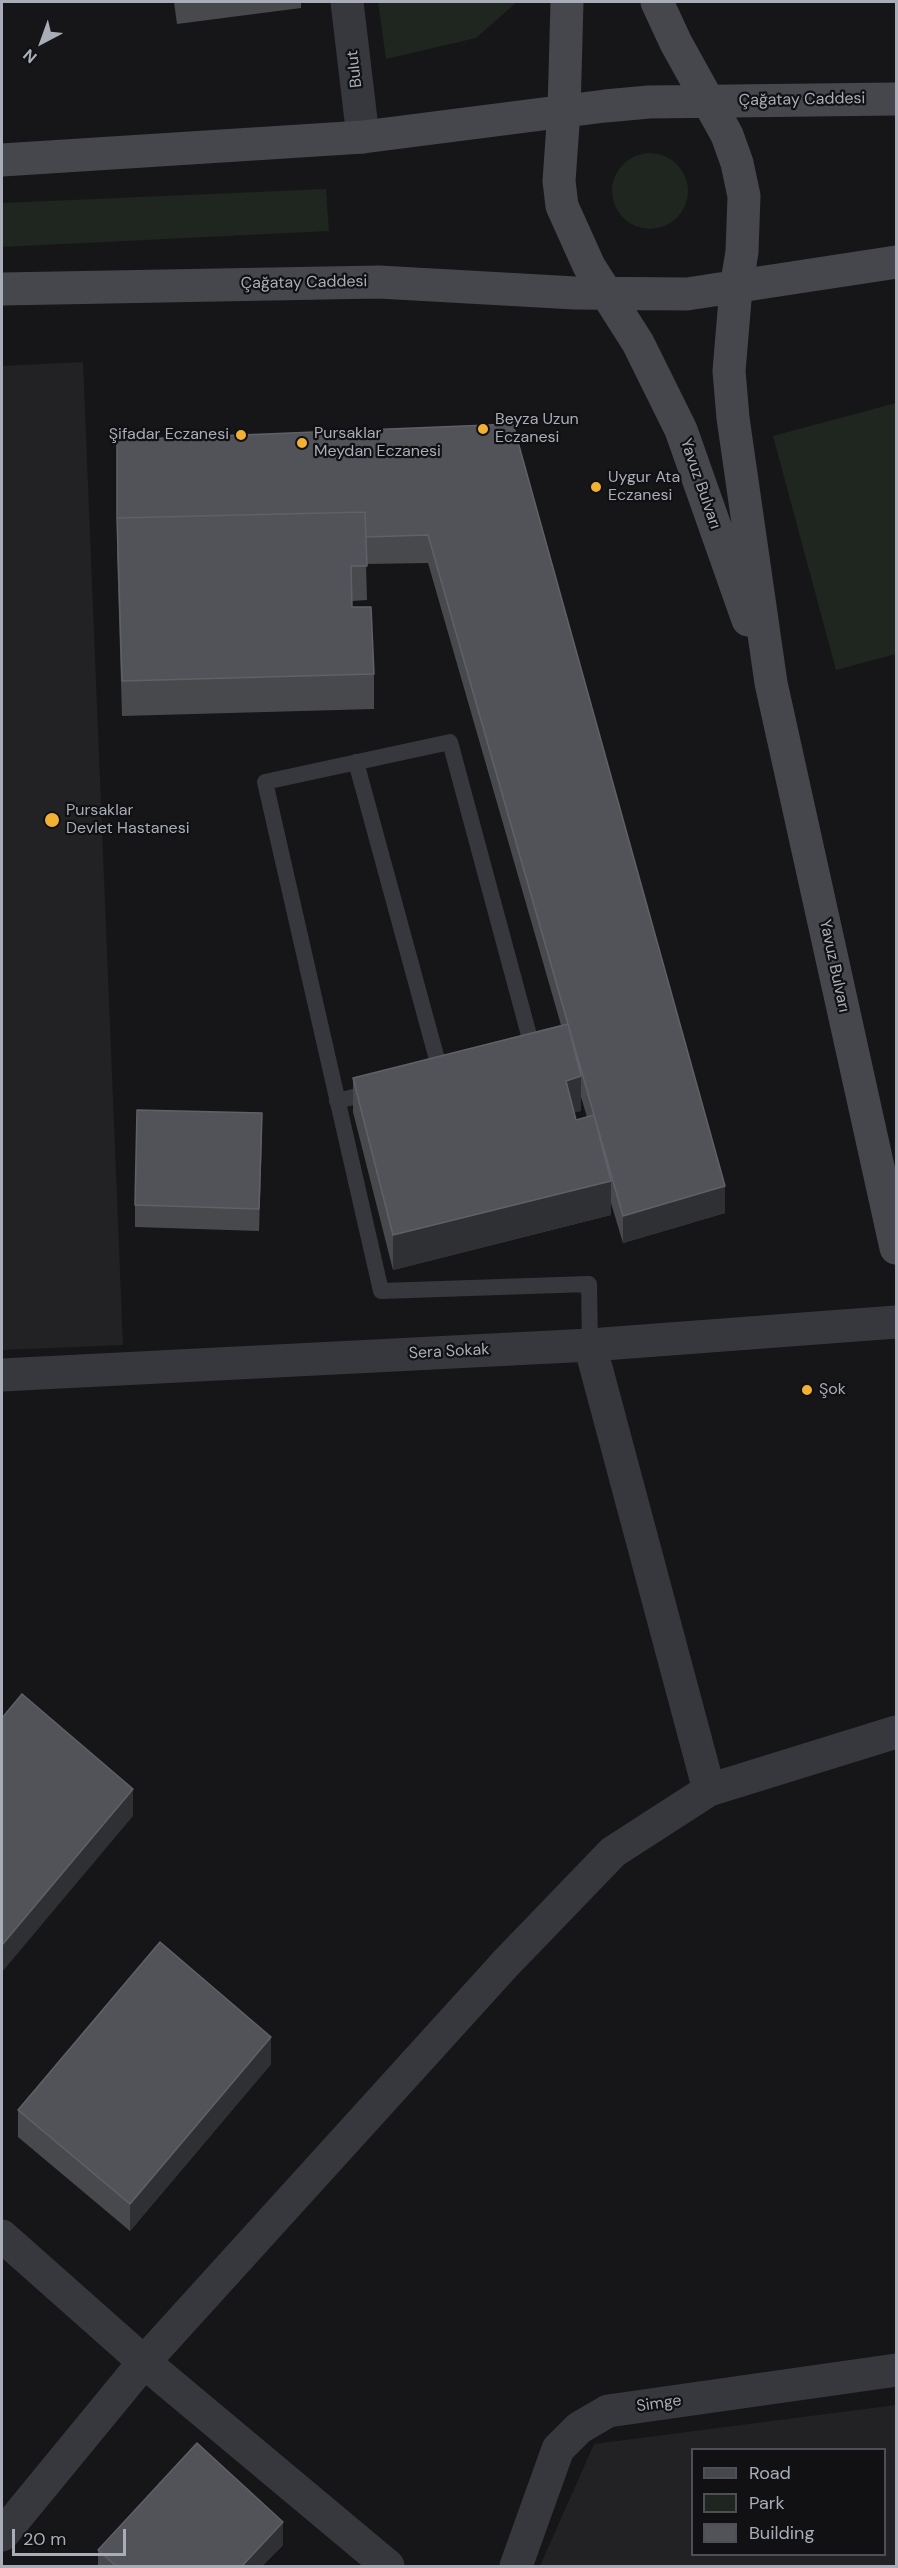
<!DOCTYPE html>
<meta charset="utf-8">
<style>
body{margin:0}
#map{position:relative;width:898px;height:2568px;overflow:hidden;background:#161618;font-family:"DM Sans",sans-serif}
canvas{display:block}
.frame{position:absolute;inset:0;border:3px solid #a8adb8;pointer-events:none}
.legend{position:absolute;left:691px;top:2448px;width:195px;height:108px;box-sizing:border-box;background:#111113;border:2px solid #4d4f55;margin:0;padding:8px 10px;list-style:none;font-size:18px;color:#a8adb8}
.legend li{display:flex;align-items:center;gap:12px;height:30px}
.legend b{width:30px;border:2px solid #4d4f55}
.north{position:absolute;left:12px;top:12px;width:60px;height:60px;-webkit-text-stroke:4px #111113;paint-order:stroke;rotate:221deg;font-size:16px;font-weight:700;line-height:24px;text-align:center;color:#a8adb8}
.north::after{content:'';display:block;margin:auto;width:21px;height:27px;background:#a8adb8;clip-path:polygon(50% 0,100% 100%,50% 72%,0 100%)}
.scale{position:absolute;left:12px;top:2529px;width:114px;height:27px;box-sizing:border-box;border:3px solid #a8adb8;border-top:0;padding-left:8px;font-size:18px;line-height:21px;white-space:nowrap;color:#a8adb8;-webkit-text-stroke:4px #111113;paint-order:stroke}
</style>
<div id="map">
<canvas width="898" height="2568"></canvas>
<div class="frame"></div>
<ul class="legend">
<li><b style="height:8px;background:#45474d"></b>Road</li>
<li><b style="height:16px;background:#1e261f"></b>Park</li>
<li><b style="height:16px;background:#525359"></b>Building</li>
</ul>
<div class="north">N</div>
<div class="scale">20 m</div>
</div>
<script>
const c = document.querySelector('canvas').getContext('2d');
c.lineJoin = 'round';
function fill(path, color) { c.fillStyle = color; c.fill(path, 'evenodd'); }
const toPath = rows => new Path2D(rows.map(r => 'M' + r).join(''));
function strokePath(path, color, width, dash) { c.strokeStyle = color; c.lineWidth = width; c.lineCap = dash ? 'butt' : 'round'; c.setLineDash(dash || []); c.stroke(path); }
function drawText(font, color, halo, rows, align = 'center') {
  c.font = font + ' "DM Sans",sans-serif'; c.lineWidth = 4.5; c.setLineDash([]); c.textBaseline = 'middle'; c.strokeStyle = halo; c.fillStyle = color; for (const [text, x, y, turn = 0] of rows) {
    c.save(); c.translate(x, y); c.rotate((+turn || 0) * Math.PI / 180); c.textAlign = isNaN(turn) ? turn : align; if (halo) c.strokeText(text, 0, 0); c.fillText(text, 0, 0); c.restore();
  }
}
const built = toPath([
 [83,362,123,1345,2,1350,2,366],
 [896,2405,896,2566,540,2566,594,2444],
 [692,2450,884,2450,884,2554,692,2554]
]);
const green = toPath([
 [378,2,517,2,476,38,386,59],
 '612 191a38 38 0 1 1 76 0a38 38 0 1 1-76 0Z',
 [326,189,329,231,2,247,2,203],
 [896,403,896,654,836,670,773,436]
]);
const lane = toPath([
 [356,762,441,1074],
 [530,1050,533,1050,450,742,265,782,381,1291,589,1284,590,1345],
 [337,1101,374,1092]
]);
const street = toPath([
 [347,2,363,137],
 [590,1345,709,1790],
 [2,1375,590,1345,896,1322],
 [2,2236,144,2362,388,2566],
 [2,2535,144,2362,506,1963,613,1852,709,1790,896,1732],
 [516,2566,558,2449,579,2428,608,2411,896,2370]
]);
const secondary = toPath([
 [567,2,564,111,559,181,562,206,589,266,638,343,681,430,748,620],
 [657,2,676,43,727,135,737,163,744,196,742,252,736,288,729,371,733,418,771,683,896,1248],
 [2,160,363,137,605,106,649,102,896,99],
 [2,289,379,282,575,293,687,294,896,262]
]);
const wall = toPath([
 [174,2,301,2,301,8,177,24],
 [513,424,725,1213,623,1243,611,1203,611,1215,393,1270,353,1112,353,1078,561,1025,428,563,366,564,367,600,352,601,352,607,374,674,374,709,122,716,117,552,117,440],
 [581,1097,587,1117,576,1120,574,1112,581,1111],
 [262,1135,259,1231,135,1227,135,1205],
 [271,2064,130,2231,18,2137,18,2110],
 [283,2545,262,2566,98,2566,98,2550]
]);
const shadedWall = toPath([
 [581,1076,581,1111,566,1115,566,1081],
 [262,1113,262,1135,259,1231,259,1209],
 [611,1181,611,1215,393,1270,393,1235],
 [725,1186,725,1213,623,1243,623,1216],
 [133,1789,133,1816,2,1972,2,1945],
 [271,2037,271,2064,130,2231,130,2204],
 [283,2522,283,2545,262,2566,242,2566]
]);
const building = toPath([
 [513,424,725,1186,623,1216,428,535,366,537,365,512,117,518,117,440,513,424],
 [365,512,367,566,351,566,352,607,371,607,374,674,122,681,117,518,365,512],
 [568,1024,581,1076,566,1081,576,1120,594,1115,611,1181,393,1235,353,1078,568,1024],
 [137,1110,262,1113,259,1209,135,1205,137,1110],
 [22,1694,133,1789,2,1945,2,1718,22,1694],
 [160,1942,271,2037,130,2204,18,2110,160,1942],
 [197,2443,283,2522,242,2566,116,2566,98,2550,197,2443]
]);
const markers = [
 [483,429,6,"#f2b134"],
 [241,435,6,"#f2b134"],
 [302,443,6,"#f2b134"],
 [596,487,6,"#f2b134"],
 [52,820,8,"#f2b134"],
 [807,1390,6,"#f2b134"]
];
const streetNames = [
 ["Bulut",355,69,-96],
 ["Çağatay Caddesi",802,100,-1],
 ["Çağatay Caddesi",304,283,-1],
 ["Yavuz Bulvarı",700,484,71],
 ["Yavuz Bulvarı",834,966,78],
 ["Sera Sokak",449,1352,-3],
 ["Simge",659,2404,-8]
];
const poiNames = [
 ["Beyza Uzun",495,420],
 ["Eczanesi",495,438],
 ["Pursaklar",314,434],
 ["Meydan Eczanesi",314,452],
 ["Şifadar Eczanesi",229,435,"right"],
 ["Uygur Ata",608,478],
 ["Eczanesi",608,496],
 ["Pursaklar",66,811],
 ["Devlet Hastanesi",66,829],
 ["Şok",819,1390]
];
fill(built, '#222225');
fill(green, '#1e261f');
strokePath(lane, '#37383d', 16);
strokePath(street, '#37383d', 33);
strokePath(secondary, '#45474d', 33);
fill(wall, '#47494d');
fill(shadedWall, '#2f3033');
fill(building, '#525359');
strokePath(building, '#5f6168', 1.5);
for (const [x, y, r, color] of markers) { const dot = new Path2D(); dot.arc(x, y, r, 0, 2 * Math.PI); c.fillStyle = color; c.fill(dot); strokePath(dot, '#111113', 2); }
drawText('16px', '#a8adb8', '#111113', streetNames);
drawText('16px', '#a8adb8', '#111113', poiNames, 'left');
</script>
